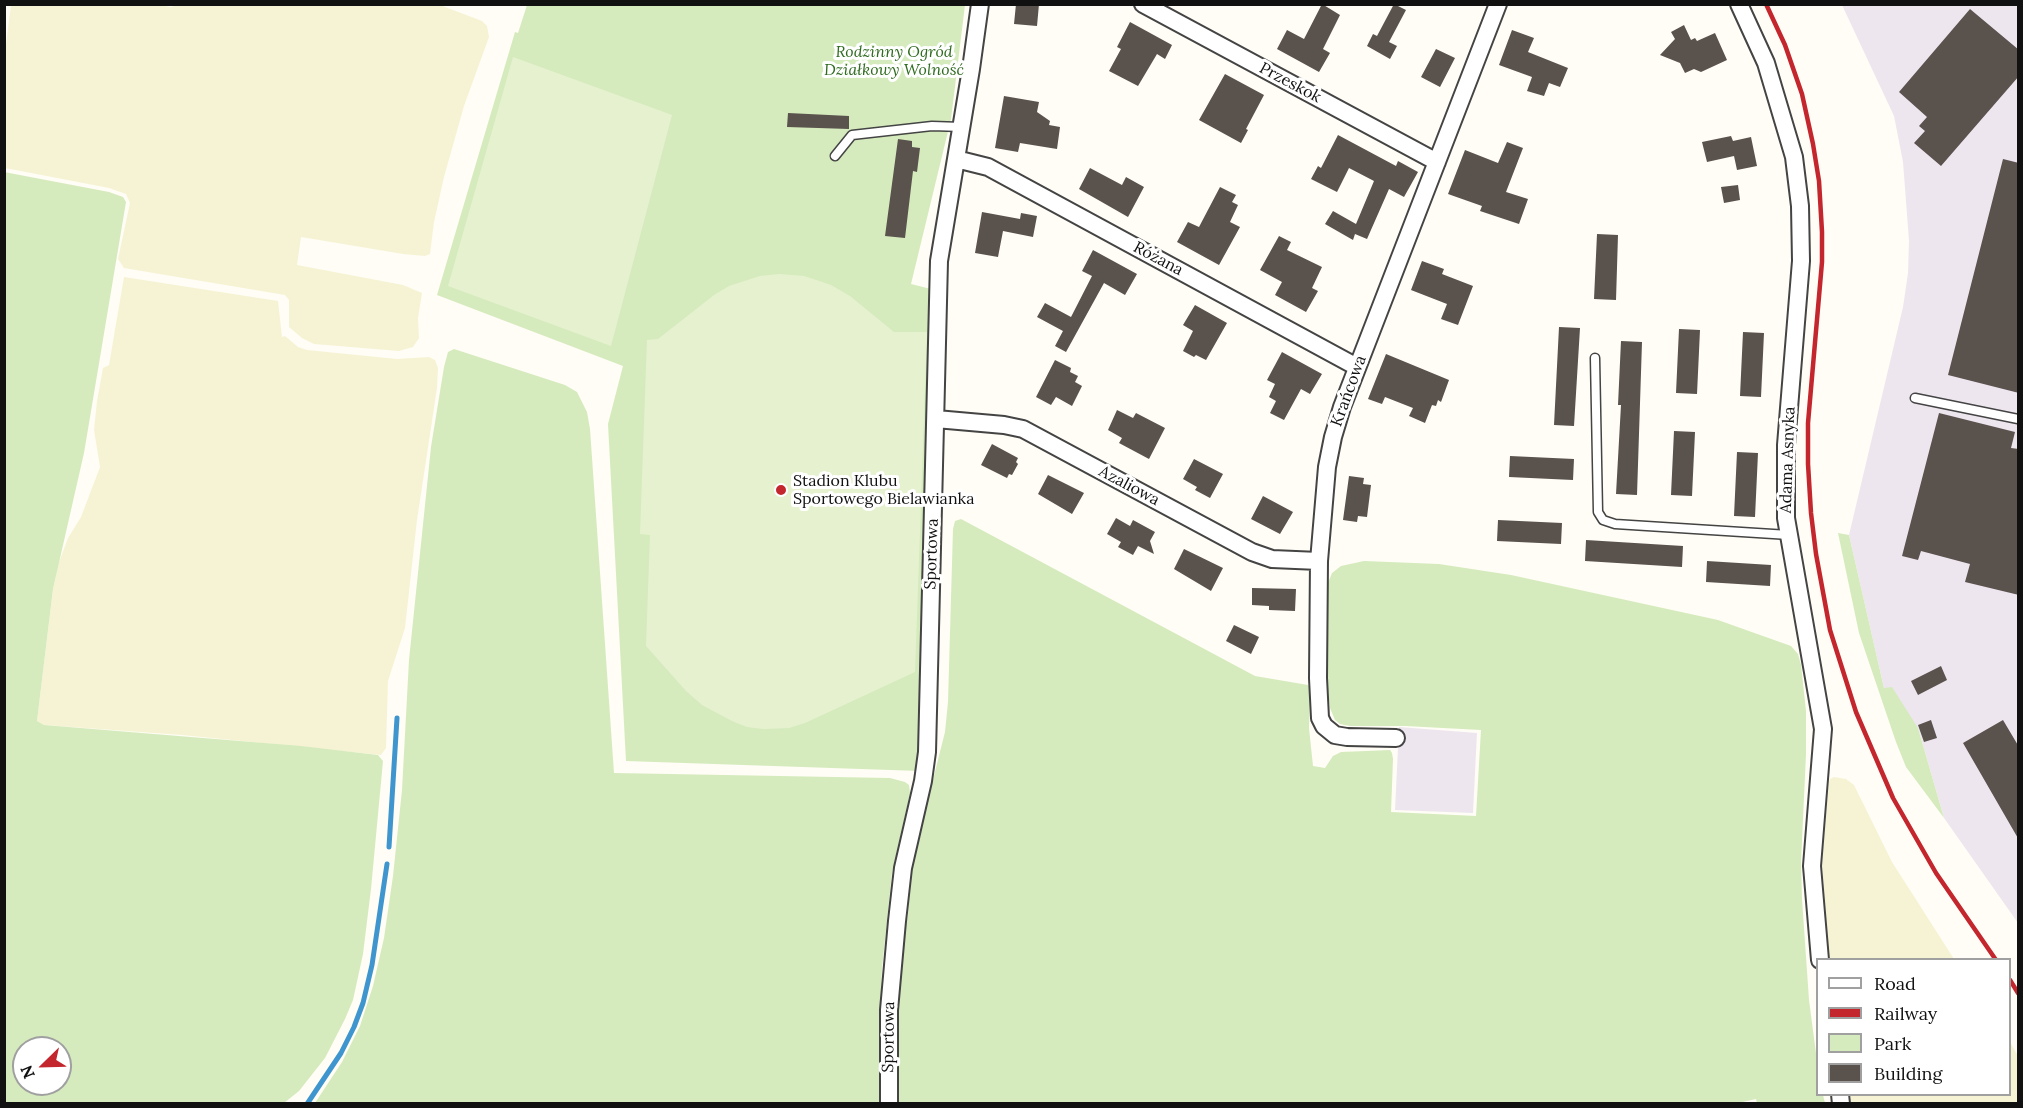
<!DOCTYPE html>
<meta charset="utf-8">
<style>
body{margin:0}
#map{position:relative;width:2023px;height:1108px;overflow:hidden;background:#fffdf5;font-family:Lora,serif}
canvas{display:block}
.frame{position:absolute;inset:0;border:6px solid #111;pointer-events:none}
.legend{position:absolute;left:1816px;top:958px;width:195px;height:138px;box-sizing:border-box;background:#fff;border:2px solid #a0a0a0;margin:0;padding:8px 10px;list-style:none;font-size:18px;color:#111}
.legend li{display:flex;align-items:center;gap:12px;height:30px}
.legend b{width:30px;border:2px solid #a0a0a0}
.north{position:absolute;left:12px;top:1036px;width:60px;height:60px;box-sizing:border-box;background:#fff;border:2px solid #a0a0a0;border-radius:50%;rotate:247deg;font-size:16px;font-weight:700;line-height:24px;text-align:center;color:#111}
.north::after{content:'';display:block;margin:auto;width:21px;height:27px;background:#c4262e;clip-path:polygon(50% 0,100% 100%,50% 72%,0 100%)}
</style>
<div id="map">
<canvas width="2023" height="1108"></canvas>
<div class="frame"></div>
<ul class="legend">
<li><b style="height:8px;background:#fff"></b>Road</li>
<li><b style="height:8px;background:#c4262e"></b>Railway</li>
<li><b style="height:16px;background:#d5ebbd"></b>Park</li>
<li><b style="height:16px;background:#5a524d"></b>Building</li>
</ul>
<div class="north">N</div>
</div>
<script>
const c = document.querySelector('canvas').getContext('2d');
c.lineJoin = 'round';
function fill(path, color) { c.fillStyle = color; c.fill(path, 'evenodd'); }
const toPath = rows => new Path2D(rows.map(r => 'M' + r).join(''));
function strokePath(path, color, width, dash) { c.strokeStyle = color; c.lineWidth = width; c.lineCap = dash ? 'butt' : 'round'; c.setLineDash(dash || []); c.stroke(path); }
function drawText(font, color, halo, rows, align = 'center') {
  c.font = font + ' Lora,serif'; c.lineWidth = 6; c.setLineDash([]); c.textBaseline = 'middle'; c.strokeStyle = halo; c.fillStyle = color; for (const [text, x, y, turn = 0] of rows) {
    c.save(); c.translate(x, y); c.rotate((+turn || 0) * Math.PI / 180); c.textAlign = isNaN(turn) ? turn : align; if (halo) c.strokeText(text, 0, 0); c.fillText(text, 0, 0); c.restore();
  }
}
const industrial = toPath([
 [1842,5,2018,5,2018,923,1944,818,1918,728,1884,688,1849,535,1903,307,1908,273,1909,241,1903,162,1894,116],
 [1399,727,1477,733,1473,813,1395,810]
]);
const farmland = toPath([
 [159,5,171,7,179,4,440,5,482,21,487,26,489,37,464,106,444,177,434,222,430,254,425,256,403,254,301,237,297,265,403,285,422,293,418,318,419,338,413,347,399,351,314,344,302,338,289,327,289,300,285,295,124,268,118,259,130,203,126,194,109,188,5,168,5,52,11,5],
 [124,277,278,301,282,337,285,336,298,347,307,350,397,359,429,357,435,360,438,368,437,388,417,520,405,628,388,681,386,748,381,755,182,735,44,725,37,721,53,589,59,562,68,538,81,517,100,467,94,430,97,401,103,368,109,365],
 [1834,777,1846,779,1854,785,1892,862,1954,959,1829,959,1822,863,1829,782,1830,779],
 [2010,1042,2018,1056,2018,1103,1849,1103,1848,1095,2010,1094]
]);
const green = toPath([
 [527,5,965,5,951,119,911,284,931,289,920,771,626,761,608,424,623,366,437,295,515,32,518,33],
 [4,172,109,192,123,197,126,202,84,453,53,589,37,721,44,725,301,746,378,755,383,761,371,889,363,954,353,1000,345,1019,325,1058,299,1091,284,1103,5,1103],
 [24,1048,60,1048,60,1084,24,1084],
 [454,349,565,385,577,392,587,412,590,429,614,773,890,778,905,782,909,785,910,793,892,873,882,968,879,1034,879,1103,315,1103,342,1062,360,1026,373,986,384,938,393,876,402,790,409,660,431,447,444,367,448,352],
 [961,519,1255,676,1308,685,1310,688,1309,728,1313,766,1325,768,1333,756,1341,752,1390,750,1392,753,1393,759,1391,812,1476,816,1481,730,1405,726,1350,726,1340,724,1335,720,1330,708,1328,689,1328,583,1332,573,1341,566,1364,561,1439,564,1511,575,1718,620,1791,646,1798,654,1801,665,1806,711,1806,754,1801,862,1802,899,1809,1000,1817,1061,1818,1094,1823,1095,1825,1103,1757,1103,1756,1099,1733,1104,897,1104,896,1029,901,952,908,914,911,867,945,732,948,702,953,529,955,521],
 [1838,533,1849,535,1884,688,1892,687,1918,728,1944,818,1906,767,1896,742,1859,633]
]);
const pitch = toPath([
 [513,57,672,115,611,346,448,286],
 [779,274,804,276,831,285,850,296,894,332,927,332,915,672,805,723,789,728,763,729,747,727,732,721,702,705,686,691,646,646,650,535,640,534,647,340,658,339,714,295,729,286,760,276]
]);
const stream = toPath([
 [389,847,397,718],
 [307,1104,341,1053,354,1027,363,1003,372,965,387,864]
]);
const building = toPath([
 [1016,4,1039,4,1037,26,1014,24],
 [1322,4,1340,15,1323,49,1330,53,1319,72,1277,49,1287,30,1304,39],
 [1394,4,1406,10,1389,42,1397,46,1390,59,1367,46,1373,34,1377,36],
 [1970,9,2019,50,2019,76,1941,166,1914,143,1925,131,1919,126,1927,117,1899,92],
 [1130,22,1172,45,1165,59,1157,54,1138,86,1109,71,1121,49,1117,47],
 [1684,25,1691,40,1695,38,1697,41,1715,33,1727,60,1701,72,1694,69,1685,73,1680,63,1660,55,1675,39,1671,32],
 [1512,30,1534,38,1528,52,1568,68,1560,87,1549,83,1544,96,1527,91,1532,77,1499,65],
 [1436,49,1455,58,1440,87,1421,77],
 [1225,74,1264,95,1246,129,1248,130,1241,143,1199,120],
 [1004,96,1039,102,1037,112,1050,121,1049,125,1060,127,1057,149,1020,143,1018,152,995,148],
 [788,113,849,116,849,129,787,127],
 [1338,135,1396,166,1398,161,1418,172,1404,197,1389,189,1367,239,1355,234,1353,240,1325,224,1333,211,1356,224,1374,181,1349,168,1337,192,1311,179,1318,166,1321,168],
 [1731,136,1733,141,1751,137,1757,166,1737,170,1734,156,1707,162,1702,142],
 [898,139,912,141,912,147,920,148,917,172,913,171,905,238,885,236],
 [1507,142,1523,148,1506,192,1528,199,1519,224,1480,211,1482,206,1448,194,1465,150,1498,163],
 [2003,159,2019,163,2019,393,1948,375],
 [1090,168,1122,185,1126,177,1144,187,1128,217,1079,189],
 [1738,185,1740,200,1724,203,1721,187],
 [1220,187,1236,195,1232,202,1238,205,1230,222,1240,227,1219,265,1177,242,1188,222,1199,227],
 [982,212,1020,219,1021,213,1037,216,1033,237,1003,231,998,257,975,253],
 [1597,234,1618,235,1616,300,1594,299],
 [1279,236,1291,242,1287,250,1322,267,1312,288,1318,291,1306,312,1275,295,1282,282,1260,270],
 [1093,250,1137,274,1125,295,1104,283,1066,352,1055,346,1063,331,1037,317,1045,303,1071,317,1092,276,1082,271],
 [1422,261,1444,269,1442,274,1473,286,1458,325,1441,319,1447,304,1411,290],
 [1195,305,1227,323,1206,360,1196,355,1194,357,1183,351,1193,331,1183,325],
 [1559,327,1580,328,1574,426,1554,425],
 [1679,329,1700,330,1697,394,1676,393],
 [1743,332,1764,333,1761,397,1740,396],
 [1621,341,1642,342,1637,495,1616,494,1621,405,1618,405],
 [1282,352,1322,374,1310,394,1301,389,1284,420,1270,413,1276,401,1269,397,1275,384,1267,380],
 [1386,354,1449,380,1441,402,1438,400,1436,406,1432,405,1425,423,1409,416,1413,408,1385,397,1382,404,1368,399],
 [1055,360,1071,368,1070,372,1078,376,1075,382,1082,386,1072,406,1056,397,1051,405,1036,397],
 [1117,410,1133,418,1136,413,1165,428,1149,459,1119,443,1122,438,1108,430],
 [1939,413,2015,432,2011,448,2019,449,2019,595,1965,582,1970,564,1921,551,1918,560,1902,556],
 [1674,431,1695,432,1692,496,1671,495],
 [992,444,1018,458,1016,462,1018,464,1012,475,1009,474,1007,478,981,465],
 [1737,452,1758,453,1755,517,1734,516],
 [1510,456,1574,459,1573,480,1509,477],
 [1194,459,1223,474,1210,498,1195,490,1197,487,1183,479],
 [1048,475,1084,493,1072,514,1038,494],
 [1349,476,1364,478,1363,484,1371,485,1367,517,1358,516,1357,522,1343,520],
 [1263,496,1293,512,1280,534,1251,519],
 [1116,518,1130,526,1133,520,1155,532,1150,541,1154,554,1138,546,1133,555,1118,547,1121,542,1107,534],
 [1498,520,1562,523,1561,544,1497,541],
 [1586,540,1683,546,1682,567,1585,561],
 [1184,549,1223,568,1211,591,1174,569],
 [1707,561,1771,565,1770,586,1706,582],
 [1252,588,1296,589,1295,611,1269,610,1269,606,1252,605],
 [1234,625,1259,637,1251,654,1226,641],
 [1941,666,1947,680,1918,695,1911,681],
 [1931,720,1937,738,1924,742,1918,725],
 [2003,720,2019,747,2019,840,1963,743]
]);
const service = toPath([
 [835,156,852,135,932,126,962,127],
 [1595,358,1598,512,1603,520,1615,524,1789,535],
 [1915,398,2018,419]
]);
const minor = toPath([
 [1143,4,1437,162],
 [1739,4,1766,63,1794,157,1800,206,1801,261,1786,445,1786,518,1823,729,1812,866,1820,960],
 [956,159,988,167,1357,367],
 [936,419,1004,425,1023,429,1252,552,1272,559,1319,561],
 [1396,738,1347,737,1335,735,1324,726,1320,718,1318,678,1319,561,1327,467,1333,437,1342,407,1498,4],
 [1840,1094,1841,1104],
 [889,1104,889,1010,897,921,903,868,923,781,927,752,939,261,971,69,980,4]
]);
const rail = toPath([
 [1766,4,1785,45,1802,94,1813,144,1819,181,1822,232,1822,262,1808,423,1808,464,1811,513,1816,554,1830,630,1856,712,1893,798,1936,873,1996,960],
 [2010,980,2018,993]
]);
const markers = [
 [781,490,6,"#c4262e"]
];
const parkNames = [
 ["Rodzinny Ogród",894,52],
 ["Działkowy Wolność",894,70]
];
const streetNames = [
 ["Przeskok",1290,83,28],
 ["Różana",1158,259,28],
 ["Krańcowa",1349,391,-70],
 ["Adama Asnyka",1788,460,-88],
 ["Azaliowa",1129,486,28],
 ["Sportowa",932,554,-88],
 ["Sportowa",889,1037,-89]
];
const poiNames = [
 ["Stadion Klubu",793,481],
 ["Sportowego Bielawianka",793,499]
];
fill(industrial, '#eee6ef');
fill(farmland, '#f6f3d4');
fill(green, '#d5ebbd');
fill(pitch, '#e6f2cf');
strokePath(stream, '#3f96cf', 5);
fill(building, '#5a524d');
strokePath(service, '#444', 11);
strokePath(minor, '#444', 20);
strokePath(service, '#fff', 8);
strokePath(minor, '#fff', 16);
strokePath(rail, '#c4262e', 4.5);
for (const [x, y, r, color] of markers) { const dot = new Path2D(); dot.arc(x, y, r, 0, 2 * Math.PI); c.fillStyle = color; c.fill(dot); strokePath(dot, '#fff', 2); }
drawText('italic 16px', '#2f6b1f', '#fff', parkNames);
drawText('16px', '#111', '#fff', streetNames);
drawText('16px', '#111', '#fff', poiNames, 'left');
</script>
